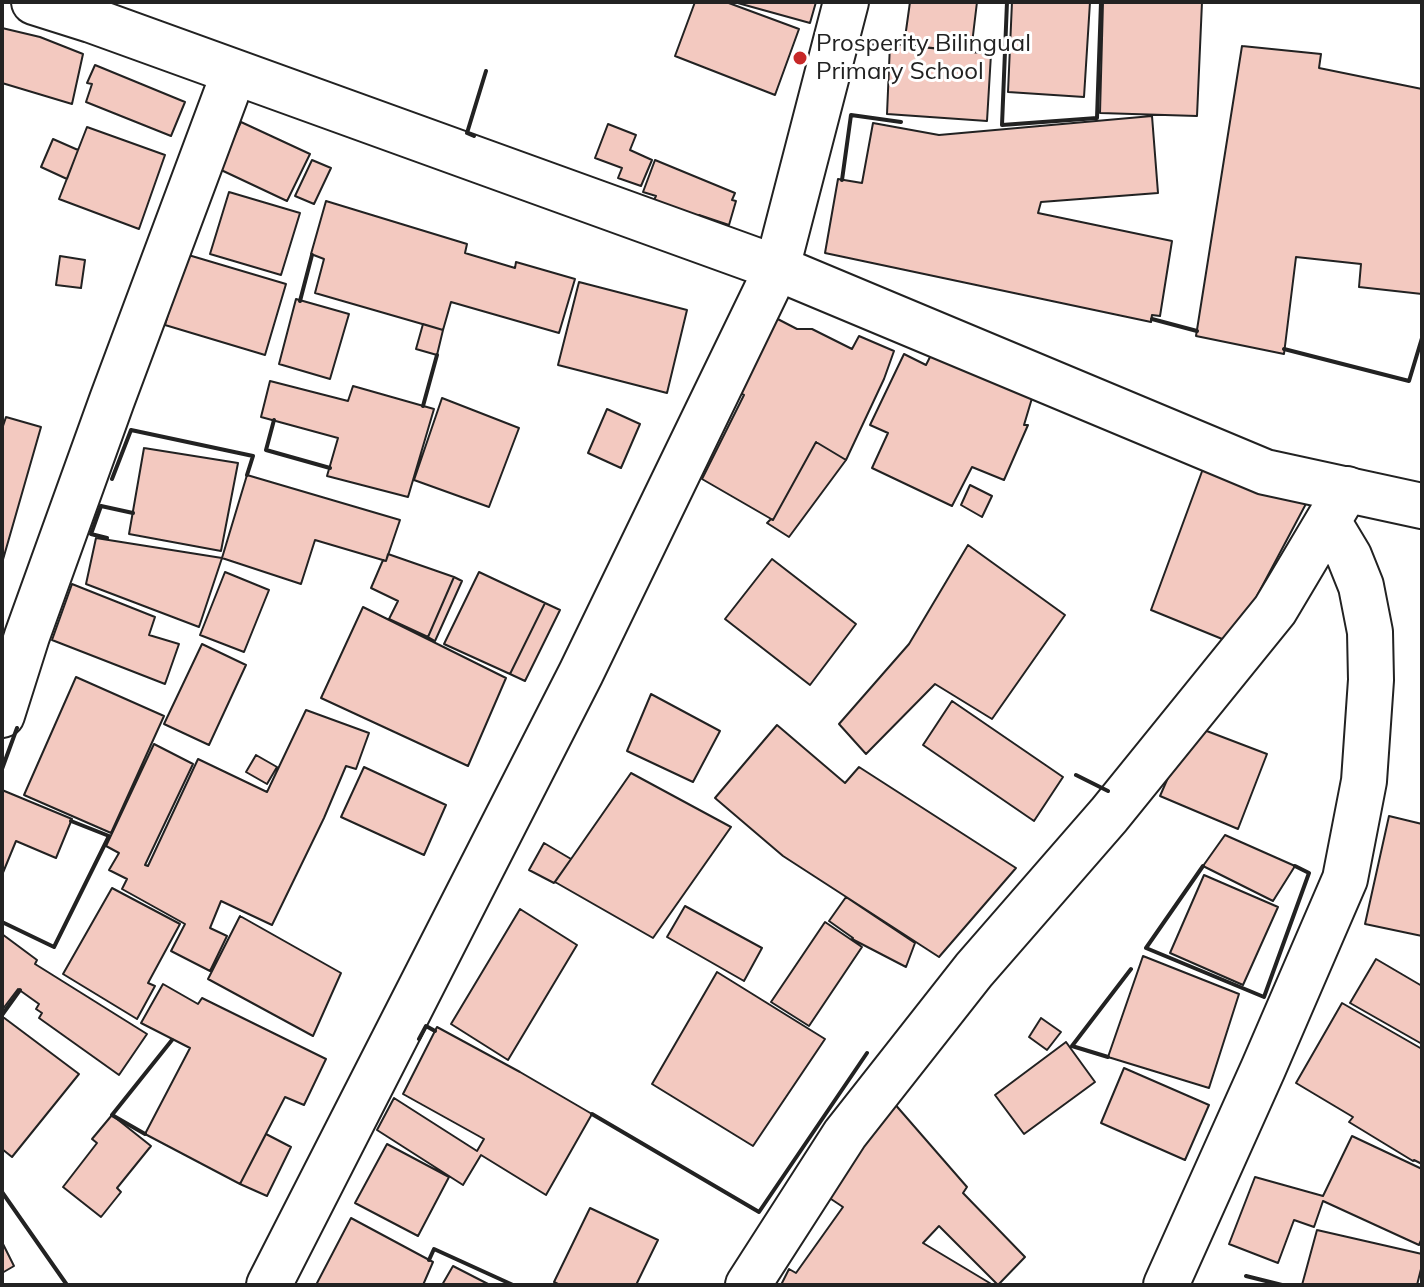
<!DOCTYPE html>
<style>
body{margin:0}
#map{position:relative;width:1424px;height:1287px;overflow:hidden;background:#fff;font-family:Mulish,sans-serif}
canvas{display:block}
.frame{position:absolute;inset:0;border:4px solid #222;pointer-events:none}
</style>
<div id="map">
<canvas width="1424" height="1287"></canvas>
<div class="frame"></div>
</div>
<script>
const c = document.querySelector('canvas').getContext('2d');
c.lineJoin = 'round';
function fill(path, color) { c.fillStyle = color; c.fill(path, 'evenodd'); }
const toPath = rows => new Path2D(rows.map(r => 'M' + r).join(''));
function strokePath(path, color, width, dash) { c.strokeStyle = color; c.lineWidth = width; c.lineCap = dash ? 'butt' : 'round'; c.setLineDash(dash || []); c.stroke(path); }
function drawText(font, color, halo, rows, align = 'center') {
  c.font = font + ' Mulish,sans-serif'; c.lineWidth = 6; c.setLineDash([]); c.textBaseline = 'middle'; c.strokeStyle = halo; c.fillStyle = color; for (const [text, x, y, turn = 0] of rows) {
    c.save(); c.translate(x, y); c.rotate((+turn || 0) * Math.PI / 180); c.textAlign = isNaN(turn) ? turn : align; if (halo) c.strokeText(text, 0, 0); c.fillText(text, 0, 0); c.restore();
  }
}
const building = toPath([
 [695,2,726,2,799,29,775,95,675,56,695,2],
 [734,2,816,2,810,23,734,2],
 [910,2,977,2,971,52,904,45,910,2],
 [1012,2,1090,2,1084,97,1008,92,1012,2],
 [1103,2,1202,2,1197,116,1100,113,1103,2],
 [2,28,40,37,83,54,72,104,2,83,2,28],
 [890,44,991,54,987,121,887,114,890,44],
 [1242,46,1321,54,1319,68,1422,89,1422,294,1359,287,1361,264,1296,257,1284,354,1196,336,1242,46],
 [95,65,185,102,171,136,86,102,92,84,87,83,95,65],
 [1152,116,1158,193,1041,202,1038,213,1172,241,1160,316,1152,315,1151,322,825,253,838,179,862,183,873,123,939,135,1152,116],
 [241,122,310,154,287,201,219,169,241,122],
 [608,124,636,135,630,150,652,160,641,186,618,178,622,168,595,158,608,124],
 [87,127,165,155,139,229,59,199,87,127],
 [53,139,78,150,67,179,41,167,53,139],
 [312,160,331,168,314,204,295,196,312,160],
 [655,160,735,193,732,200,736,201,729,225,699,215,697,223,650,208,656,196,643,192,655,160],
 [229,192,300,213,281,275,210,254,229,192],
 [326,201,467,244,465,253,515,268,516,262,575,279,559,333,451,302,443,330,315,293,324,259,311,254,326,201],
 [185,254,286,284,265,355,165,325,185,254],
 [60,256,85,260,81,288,56,285,60,256],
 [579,282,687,310,667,393,558,365,579,282],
 [296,299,349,314,330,379,279,364,296,299],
 [768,314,797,329,812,329,852,349,859,336,894,351,884,379,846,460,816,442,773,520,702,479,744,395,731,389,768,314],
 [423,324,443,330,437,355,416,349,423,324],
 [932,353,1038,378,1024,425,1028,425,1004,480,972,467,952,506,872,468,888,433,870,425,904,354,926,365,932,353],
 [270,381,348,401,353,386,434,409,408,497,327,476,338,438,261,417,270,381],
 [442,398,519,428,489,507,414,480,442,398],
 [607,409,640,424,621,468,588,453,607,409],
 [6,417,41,427,2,563,2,429,6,417],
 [816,442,846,460,789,537,767,523,771,519,773,520,816,442],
 [144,448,238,463,221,551,129,534,144,448],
 [1204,466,1308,500,1232,643,1151,610,1204,466],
 [247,475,400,520,386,561,315,540,301,584,222,558,247,475],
 [970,485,992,496,982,517,961,505,970,485],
 [96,538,222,558,199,627,86,584,96,538],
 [968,545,1065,615,992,719,935,684,866,754,839,724,909,644,968,545],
 [388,554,454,577,428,637,389,619,398,601,371,588,383,560,386,561,388,554],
 [772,559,856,624,810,685,725,619,772,559],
 [225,572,269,590,244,652,200,635,225,572],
 [479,572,545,603,510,674,444,644,479,572],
 [454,577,462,581,435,641,428,637,454,577],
 [72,584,155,617,149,635,179,644,165,684,52,640,72,584],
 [545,603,560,610,525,681,510,674,545,603],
 [363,607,506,678,468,766,321,698,363,607],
 [202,644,246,665,209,745,164,724,202,644],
 [76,677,164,716,111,833,24,795,76,677],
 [651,694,720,731,693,782,627,751,651,694],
 [952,701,1063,777,1034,821,923,745,952,701],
 [306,710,369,733,356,769,346,766,324,818,272,925,221,901,210,928,227,936,210,971,171,951,185,924,122,889,127,879,109,870,119,853,106,846,154,744,193,764,145,865,148,866,198,759,267,792,306,710],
 [777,725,845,783,859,767,1016,868,939,957,783,856,715,798,777,725],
 [1191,725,1267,754,1238,829,1160,796,1191,725],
 [256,755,277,767,267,784,246,772,256,755],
 [364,767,446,805,424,855,341,817,364,767],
 [631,773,731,827,653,938,555,882,631,773],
 [2,790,72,819,56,858,16,841,2,875,2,790],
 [1389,816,1422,824,1422,936,1365,924,1389,816],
 [1225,835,1295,866,1273,901,1203,866,1225,835],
 [544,843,571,859,554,883,529,870,544,843],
 [1204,875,1278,907,1243,985,1170,953,1204,875],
 [112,888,180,924,148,983,155,986,137,1019,63,974,112,888],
 [846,897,915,943,906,967,852,939,853,938,829,921,846,897],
 [685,906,762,948,744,981,667,937,685,906],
 [520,909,577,945,508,1060,451,1024,520,909],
 [240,916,341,973,313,1036,208,979,240,916],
 [825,922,862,947,809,1026,771,1002,825,922],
 [2,934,37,960,35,964,147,1034,119,1075,39,1018,42,1013,36,1009,39,1004,18,989,2,1010,2,934],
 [1143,956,1239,994,1209,1088,1108,1057,1143,956],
 [1376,959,1422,986,1422,1044,1350,1003,1376,959],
 [717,972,825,1039,753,1146,652,1084,717,972],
 [163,984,198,1004,202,998,326,1059,304,1105,285,1097,240,1184,145,1134,190,1048,141,1023,163,984],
 [1342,1003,1422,1049,1422,1164,1414,1160,1413,1161,1349,1122,1353,1117,1296,1083,1342,1003],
 [3,1017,79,1074,12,1157,2,1149,2,1019,3,1017],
 [1041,1018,1061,1032,1047,1050,1029,1037,1041,1018],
 [437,1027,520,1072,592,1114,546,1195,481,1155,463,1185,377,1130,394,1098,477,1151,484,1139,403,1094,437,1027],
 [1066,1042,1095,1082,1024,1134,995,1095,1066,1042],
 [1124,1068,1209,1105,1185,1160,1101,1123,1124,1068],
 [893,1102,967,1187,963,1193,1025,1257,998,1285,939,1226,923,1243,993,1285,781,1285,789,1269,796,1273,843,1207,828,1197,893,1102],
 [112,1115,151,1146,117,1188,121,1192,101,1217,63,1187,97,1143,92,1139,112,1115],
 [266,1134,291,1147,267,1196,240,1184,266,1134],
 [1352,1136,1422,1169,1422,1238,1419,1245,1323,1201,1314,1227,1294,1220,1278,1263,1229,1244,1255,1177,1323,1196,1352,1136],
 [387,1144,449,1177,418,1236,355,1203,387,1144],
 [590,1208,658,1240,636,1285,560,1285,554,1282,590,1208],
 [351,1218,433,1262,423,1285,316,1285,351,1218],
 [1317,1230,1422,1254,1422,1265,1417,1285,1302,1285,1317,1230],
 [2,1242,14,1266,2,1273,2,1242],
 [453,1266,490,1285,442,1285,453,1266]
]);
const street = toPath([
 [2,715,27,636,112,400,234,73],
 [269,1285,581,673,777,268,846,2],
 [748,1285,845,1134,974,970,1109,815,1275,610,1347,489],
 [1166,1285,1263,1069,1345,879,1364,781,1371,680,1370,632,1361,586,1349,556,1328,521]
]);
const secondary = toPath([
 [34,2,91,20,777,268,1265,472,1422,506]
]);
const wall = toPath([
 [1007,2,1002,125,1097,118,1101,2],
 [857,43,890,44],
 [474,136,467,133,486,71],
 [842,180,851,115,901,122],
 [300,301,312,255],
 [1152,319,1197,331],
 [1284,349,1409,381,1422,338],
 [423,406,437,355],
 [274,420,266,450,330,468],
 [112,479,131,430,253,456,247,475],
 [107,538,91,534,101,506,133,513],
 [2,769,17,728],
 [1076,775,1108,791],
 [1203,866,1146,948,1264,997,1309,873,1295,866],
 [2,922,54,947,109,836,71,821],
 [2,1015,20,990],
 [419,1039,426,1026,435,1031],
 [1108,1057,1072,1046,1131,969],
 [592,1114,759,1212,867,1053],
 [145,1134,112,1115,172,1040],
 [2,1192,67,1285],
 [429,1260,434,1249,513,1285],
 [1246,1276,1282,1285]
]);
const markers = [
 [800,58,8,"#c62828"]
];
const poiNames = [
 ["Prosperity Bilingual",816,44],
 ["Primary School",816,72]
];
fill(building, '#f3c9c0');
strokePath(building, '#222', 2);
strokePath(street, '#222', 48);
strokePath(secondary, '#222', 48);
strokePath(street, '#fff', 44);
strokePath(secondary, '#fff', 44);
strokePath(wall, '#222', 4);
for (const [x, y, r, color] of markers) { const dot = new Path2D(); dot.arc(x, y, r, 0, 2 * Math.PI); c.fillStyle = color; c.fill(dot); strokePath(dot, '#fff', 3); }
drawText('24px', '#222', '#fff', poiNames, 'left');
</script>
